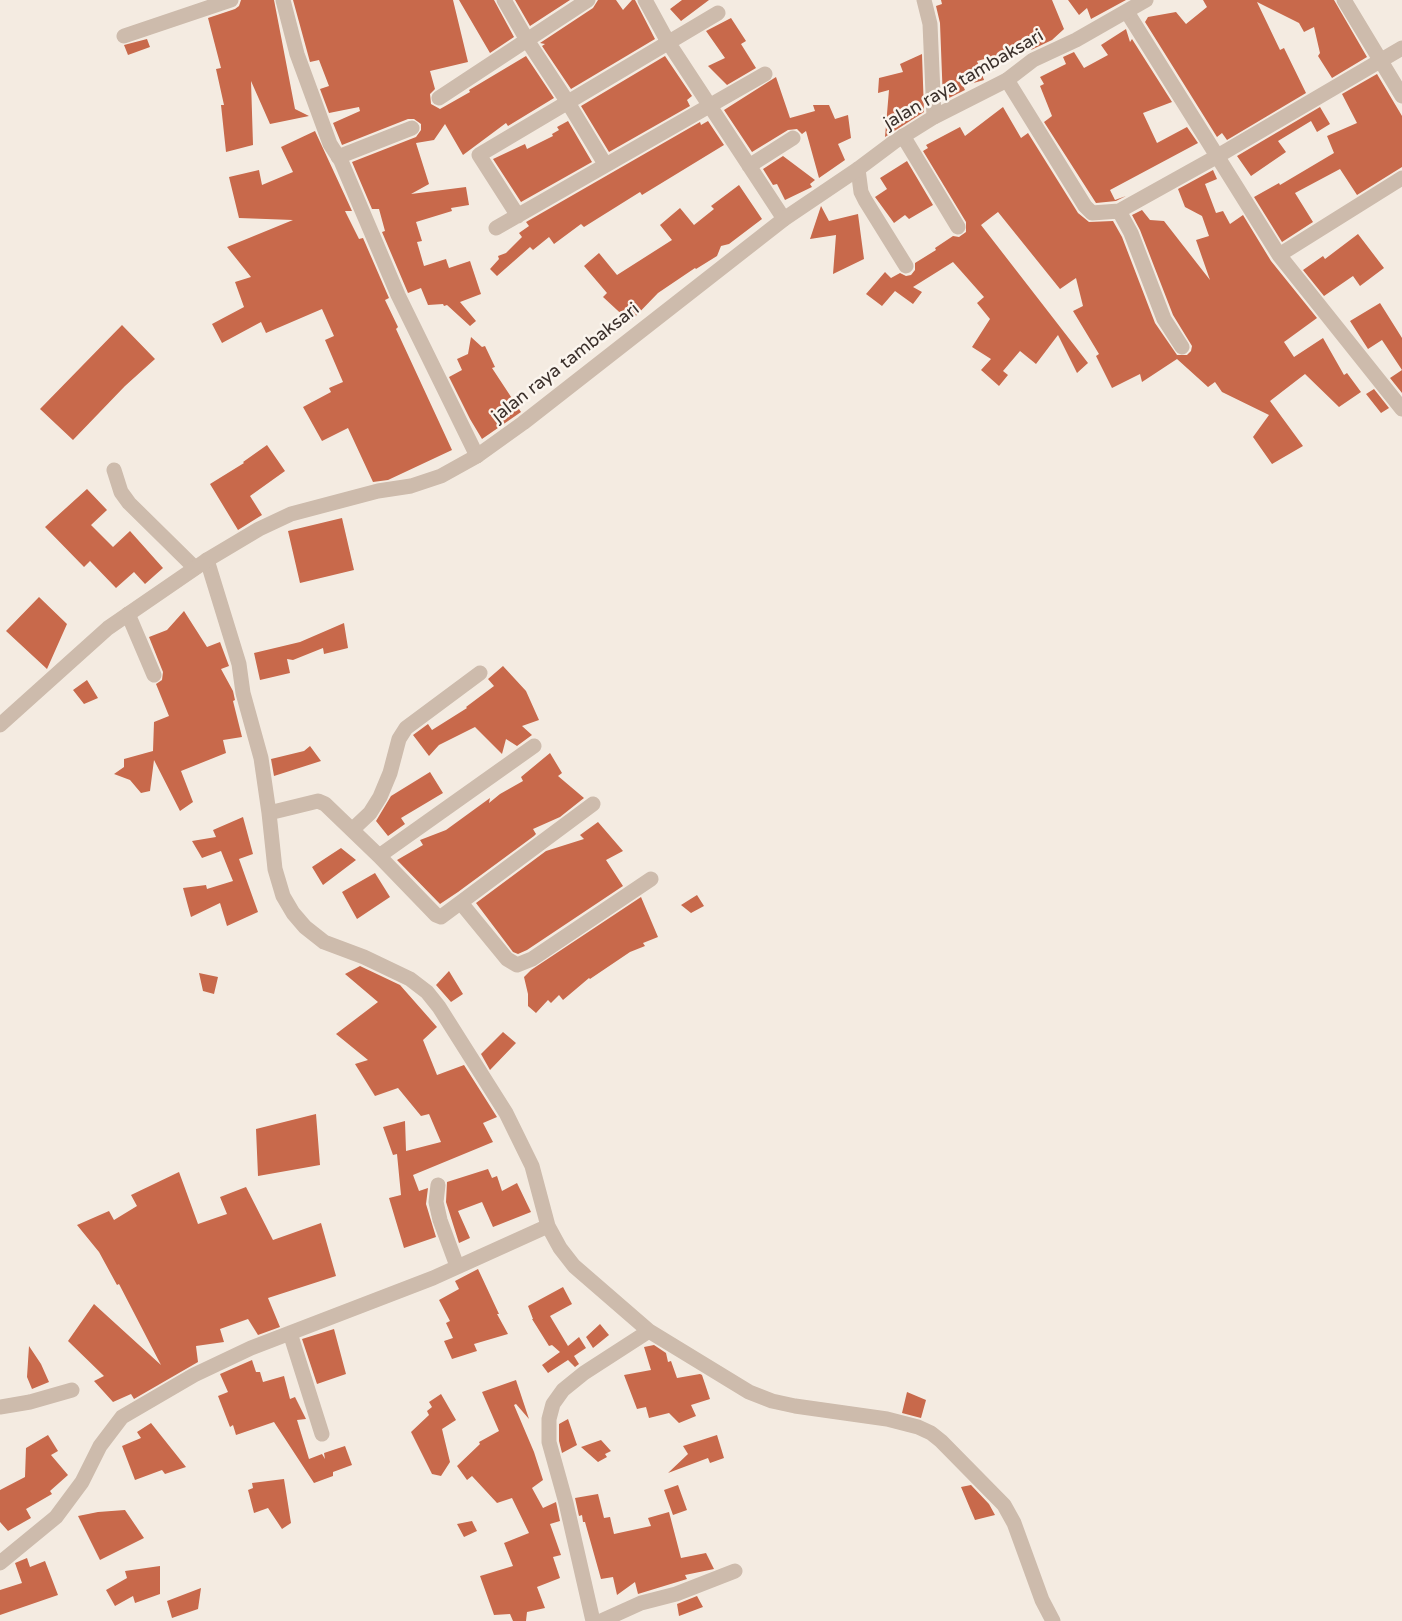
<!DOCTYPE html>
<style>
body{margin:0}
canvas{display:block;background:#f4ebe1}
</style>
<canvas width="1402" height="1621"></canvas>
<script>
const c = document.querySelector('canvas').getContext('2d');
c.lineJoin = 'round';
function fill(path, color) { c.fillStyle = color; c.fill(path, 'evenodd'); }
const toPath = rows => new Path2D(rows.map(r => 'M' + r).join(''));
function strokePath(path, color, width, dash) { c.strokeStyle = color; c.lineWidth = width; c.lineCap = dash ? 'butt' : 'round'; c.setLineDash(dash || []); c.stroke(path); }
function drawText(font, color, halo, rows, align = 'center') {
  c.font = font + ' "Varela Round",sans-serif'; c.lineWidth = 5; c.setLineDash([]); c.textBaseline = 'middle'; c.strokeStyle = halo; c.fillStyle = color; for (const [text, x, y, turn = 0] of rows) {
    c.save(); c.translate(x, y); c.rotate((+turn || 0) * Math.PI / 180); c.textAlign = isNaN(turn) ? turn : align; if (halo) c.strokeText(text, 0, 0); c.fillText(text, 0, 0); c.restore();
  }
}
const building = toPath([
 [241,0,274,0,295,109,309,116,270,124,251,81,253,145,226,152,221,105,224,105,216,69,221,68,208,18,235,9,239,6],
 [293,0,453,0,468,62,430,71,435,89,430,94,431,104,440,109,470,92,469,90,526,56,554,98,508,126,506,123,463,155,445,124,434,140,416,143,429,184,411,194,466,187,469,205,451,208,452,211,416,222,422,241,417,242,424,266,446,259,449,268,470,261,481,294,460,302,476,321,470,326,447,305,444,306,443,304,428,305,421,288,408,293,382,232,385,231,379,209,372,209,352,162,416,137,421,130,421,124,414,119,408,119,342,145,333,123,360,111,359,107,329,113,320,89,329,86,319,60,310,62],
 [459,0,494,0,514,37,490,53],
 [515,0,570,0,530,26],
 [598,0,616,0,623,10,632,0,635,0,655,39,571,89,542,46,545,44,540,43,593,8],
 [682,0,709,0,681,21,670,9],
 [941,0,1052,0,1064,29,1052,40,1031,50,1030,47,977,61,984,80,963,86,965,90,943,101,940,23,936,6,942,4],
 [1068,0,1126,0,1091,19,1087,8,1079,15],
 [1203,0,1334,0,1367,57,1332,78,1318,56,1320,53,1314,27,1304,32,1299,23,1257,2,1280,50,1284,48,1306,93,1227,140,1222,133,1217,137,1145,22,1148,17,1176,12,1186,24,1207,7],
 [731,18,746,41,741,44,756,68,727,85,708,66,725,58,706,31],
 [1126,29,1130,42,1132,39,1172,102,1143,113,1157,143,1187,127,1198,143,1110,190,1115,200,1126,196,1116,201,1096,203,1044,122,1052,116,1040,86,1044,84,1040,77,1066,64,1063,57,1074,52,1084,68,1108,55,1101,45],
 [147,39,150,47,128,55,124,45],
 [922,54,924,112,885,137,889,90,878,93,879,78,903,72,900,64],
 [665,56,692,96,687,100,690,106,609,152,581,106],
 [1377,74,1402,116,1402,167,1357,195,1340,169,1295,193,1313,222,1282,242,1254,197,1279,183,1280,185,1334,153,1327,136,1357,123,1342,94],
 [776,77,790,118,815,111,813,105,829,105,835,119,848,115,851,138,838,144,845,160,819,178,806,131,802,134,797,129,788,130,752,152,724,110],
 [1003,107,1021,138,1028,133,1078,213,1089,222,1113,221,1122,237,1155,323,1177,355,1187,355,1191,351,1192,346,1173,315,1140,230,1132,215,1142,210,1150,220,1164,221,1210,280,1196,240,1209,236,1202,216,1185,207,1178,189,1213,170,1217,179,1205,184,1216,213,1223,211,1230,224,1243,215,1271,261,1317,318,1284,342,1294,357,1323,338,1344,375,1347,373,1361,392,1339,407,1305,374,1270,401,1303,446,1272,464,1253,437,1269,415,1222,392,1215,382,1208,387,1177,359,1142,382,1140,374,1112,388,1096,356,1099,354,1073,311,1083,306,1076,278,1060,289,998,212,981,225,1088,363,1077,373,1058,335,1036,364,1020,351,1003,371,1008,375,999,386,981,370,991,359,972,347,990,319,977,303,984,297,953,262,913,287,922,292,913,304,895,291,882,306,866,294,885,272,891,278,900,273,906,276,911,275,915,270,915,263,936,250,935,248,953,236,959,237,966,232,966,222,923,151,928,148,926,145,960,127,965,136],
 [1320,107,1330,124,1317,132,1311,121,1278,141,1286,152,1251,176,1237,156],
 [568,121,592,162,521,202,493,159,525,144,527,149,553,136,552,134,559,130,557,127],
 [708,121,724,145,642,195,640,192,584,227,581,224,554,244,549,237,533,250,530,247,497,276,490,269,499,259,498,256,506,253,522,237,519,233,529,226,526,222,700,122,701,125],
 [315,131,352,211,345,211,359,239,363,238,389,298,385,300,398,327,396,329,452,450,388,480,373,482,348,428,322,441,303,407,331,392,329,388,343,382,325,340,334,336,322,309,266,333,261,322,222,343,212,324,244,307,235,282,251,277,227,247,293,220,239,218,229,177,259,170,262,185,293,172,281,147],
 [783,156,815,180,810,184,812,187,785,200,777,184,773,185,763,169],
 [907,161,933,205,909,219,905,215,894,223,875,197,887,189,880,178],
 [739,185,762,219,729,244,721,246,717,256,696,269,695,268,658,293,630,322,603,297,607,293,584,266,599,253,617,275,672,240,660,225,680,208,694,225,714,209,711,206],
 [821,206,829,221,858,214,864,259,833,274,836,235,810,239],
 [1358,234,1384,268,1360,286,1353,276,1324,296,1303,270,1323,256,1325,259],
 [1380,303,1402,338,1402,393,1390,378,1402,370,1382,340,1368,349,1350,321],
 [122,325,155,359,125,386,73,440,40,409],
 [471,337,482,347,485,346,495,367,492,368,521,412,482,439,470,419,449,377,462,370,457,359,468,354],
 [1374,389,1389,408,1381,413,1366,394],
 [267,445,285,471,250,496,262,515,238,530,210,484,244,463,243,462],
 [87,489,107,510,91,525,113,547,130,531,163,568,145,584,134,572,116,588,90,561,84,567,45,527],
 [342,518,354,570,300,583,288,531],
 [39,597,67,624,47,669,6,631],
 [184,611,207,647,220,642,229,666,221,669,233,691,235,700,233,701,242,737,223,740,226,753,181,771,193,802,180,811,154,760,150,791,141,793,130,780,114,774,124,767,124,759,153,751,154,722,169,716,156,684,162,680,163,672,149,637,167,630],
 [344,623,348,648,324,654,323,648,293,660,287,659,290,673,260,680,254,653,300,642],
 [503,666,526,691,539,720,522,726,532,735,517,746,506,739,502,754,475,727,439,745,429,756,413,735,428,724,432,730,467,708,466,707,494,686,488,679],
 [87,680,98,698,84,704,73,690],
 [310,746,321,761,274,776,271,759,304,751],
 [550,753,562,773,558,776,584,798,560,817,533,829,536,834,534,836,458,892,440,904,397,860,423,845,420,840,446,830,490,798,489,803,500,794,523,781,521,777],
 [430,772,443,793,401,818,405,824,388,836,376,821,391,796],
 [243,817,253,854,239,859,258,912,227,926,220,903,191,917,183,888,206,885,207,889,233,881,221,851,202,858,192,841,216,837,213,830],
 [598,822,623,851,606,860,623,886,527,950,518,954,513,952,476,903,546,851,584,839,580,835],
 [341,848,356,860,323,885,312,867],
 [375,873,390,897,357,919,342,892],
 [697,895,704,906,691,913,681,905],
 [641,897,658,937,643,943,645,946,630,952,590,979,589,978,563,1000,559,995,551,1003,548,1000,536,1013,528,1006,528,994,524,977,531,970],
 [360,966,400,985,437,1027,423,1040,437,1075,464,1065,497,1117,483,1123,493,1142,413,1175,419,1191,428,1188,426,1204,436,1237,404,1248,389,1198,401,1195,397,1154,393,1155,383,1127,405,1121,406,1151,441,1142,429,1114,421,1116,398,1088,375,1096,355,1064,368,1060,336,1034,378,1002,345,974],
 [449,971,463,994,451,1002,436,985],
 [199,973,218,977,214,994,203,991],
 [503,1032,516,1043,490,1070,481,1054],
 [316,1114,320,1165,258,1176,256,1129],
 [488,1169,492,1178,497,1176,502,1191,517,1183,531,1212,493,1227,482,1202,458,1211,470,1238,459,1243,446,1202,447,1182],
 [179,1172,198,1224,227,1214,220,1197,246,1187,273,1240,321,1223,336,1276,268,1298,280,1327,258,1335,248,1319,220,1329,224,1342,196,1346,198,1362,134,1399,131,1394,113,1402,94,1381,104,1376,68,1341,94,1304,161,1365,119,1284,117,1285,99,1252,77,1225,109,1211,114,1220,137,1206,131,1195],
 [478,1269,499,1314,497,1314,508,1334,474,1344,477,1351,452,1359,444,1341,453,1338,446,1323,450,1321,439,1300,459,1289,455,1281],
 [563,1287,572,1304,550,1316,568,1346,579,1337,586,1348,574,1356,579,1364,575,1367,568,1360,548,1373,542,1365,560,1352,552,1345,549,1346,532,1319,533,1319,528,1306],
 [600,1324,609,1335,593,1348,586,1337],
 [334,1329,346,1374,317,1384,302,1339],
 [654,1345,666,1353,668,1362,671,1361,677,1378,700,1374,702,1375,710,1399,691,1405,696,1416,679,1423,669,1413,649,1418,646,1407,637,1409,624,1375,651,1370,644,1347],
 [29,1346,41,1364,49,1382,32,1389,27,1377],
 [252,1360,256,1372,260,1372,263,1382,284,1376,290,1399,295,1397,306,1419,297,1420,309,1459,322,1454,325,1459,324,1453,345,1446,352,1465,333,1472,333,1476,314,1483,274,1422,236,1435,233,1425,230,1427,218,1396,228,1392,220,1374],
 [516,1380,529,1419,516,1404,514,1405,534,1452,543,1480,532,1488,543,1508,556,1502,560,1521,550,1524,561,1555,553,1557,560,1578,537,1587,545,1608,527,1612,526,1621,513,1621,510,1614,494,1615,480,1576,513,1566,504,1543,529,1533,512,1498,497,1503,472,1476,467,1480,457,1466,480,1444,479,1442,499,1431,482,1392],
 [907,1392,926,1400,921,1418,902,1413],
 [441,1394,456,1420,442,1429,450,1462,441,1476,432,1474,411,1432,429,1415,427,1411,432,1407,429,1402],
 [568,1419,577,1445,562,1453,559,1441,559,1424],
 [151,1423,186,1467,165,1474,162,1470,135,1480,122,1446,141,1438,137,1432],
 [48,1435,58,1451,51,1455,68,1475,50,1491,52,1494,26,1509,31,1518,8,1531,0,1522,0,1490,25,1477,26,1448],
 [717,1435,724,1458,710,1463,708,1458,668,1473,688,1454,683,1446],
 [601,1440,611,1451,605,1454,607,1457,598,1462,581,1447],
 [284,1479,291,1523,282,1529,268,1508,254,1513,248,1490,253,1488,252,1483],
 [678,1485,687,1510,673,1515,664,1490],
 [971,1485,989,1504,995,1515,975,1520,961,1487],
 [598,1494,604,1518,610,1517,614,1534,651,1526,648,1518,669,1512,681,1558,706,1553,714,1569,685,1575,687,1579,638,1594,635,1582,617,1595,613,1577,601,1579,585,1522,583,1522,582,1515,579,1516,575,1498],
 [125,1510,144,1538,100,1560,78,1516,98,1512],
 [472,1521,477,1531,464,1537,457,1524],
 [27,1558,30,1567,45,1561,58,1595,0,1615,0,1590,22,1583,15,1563],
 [160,1566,160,1594,135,1603,133,1596,115,1606,106,1590,127,1578,125,1571],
 [201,1588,198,1609,172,1618,167,1601],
 [697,1596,703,1607,679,1616,677,1604]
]);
const minor = toPath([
 [283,0,297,54,330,144,341,161,398,295,477,456],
 [588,0,527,40,567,101,605,164],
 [645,0,668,42,784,219],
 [924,0,930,24,934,117],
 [1344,0,1402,96],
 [1127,12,1279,255,1402,409],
 [124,36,231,0],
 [1007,80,1085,206,1092,213,1119,211,1131,233,1164,319,1182,347],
 [439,98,527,40,504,0],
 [903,136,958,227],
 [338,157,412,128],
 [749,166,793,138],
 [858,169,861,192,865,200,906,266],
 [1119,211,1216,157,1402,48],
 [518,216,479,155,718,13],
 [496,228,765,74],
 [1279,255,1402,178],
 [114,470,121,492,129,503,195,568],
 [207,560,239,664,243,693,261,758,269,813,275,869,283,896,293,913,305,927,324,942,364,957,410,979,427,992,439,1007,506,1113,532,1166,548,1226,560,1248,574,1266,649,1331,749,1392,772,1401,795,1406,887,1419,918,1427,931,1433,941,1441,1004,1505,1014,1523,1042,1600,1053,1621],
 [128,614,154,675],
 [269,813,318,801,325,804,379,856,534,746],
 [352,830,370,813,380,797,390,773,399,739,406,728,480,673],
 [379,856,436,915,441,917,593,804],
 [461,903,507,959,517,965,532,959,651,879],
 [438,1185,436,1202,440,1220,457,1266],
 [290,1333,322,1434],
 [0,1407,30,1402,72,1390],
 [0,1563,56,1517,82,1482,100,1446,122,1417,194,1375,251,1348,433,1278,548,1226],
 [593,1621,566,1503,549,1442,549,1419,553,1404,563,1390,584,1373,649,1331],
 [601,1621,641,1603,676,1594,735,1571]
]);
const tertiary = toPath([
 [0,725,108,628,207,560,259,529,291,514,378,491,411,486,441,476,477,456,523,423,784,219,858,169,894,142,934,117,1007,80,1033,60,1076,40,1146,0]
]);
const streetNames = [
 ["jalan raya tambaksari",964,80,-30],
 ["jalan raya tambaksari",566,363,-38]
];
fill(building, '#c8694b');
strokePath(minor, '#cdbbac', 15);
strokePath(tertiary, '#cdbbac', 15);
drawText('18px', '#3b302b', '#fbf5ee', streetNames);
</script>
